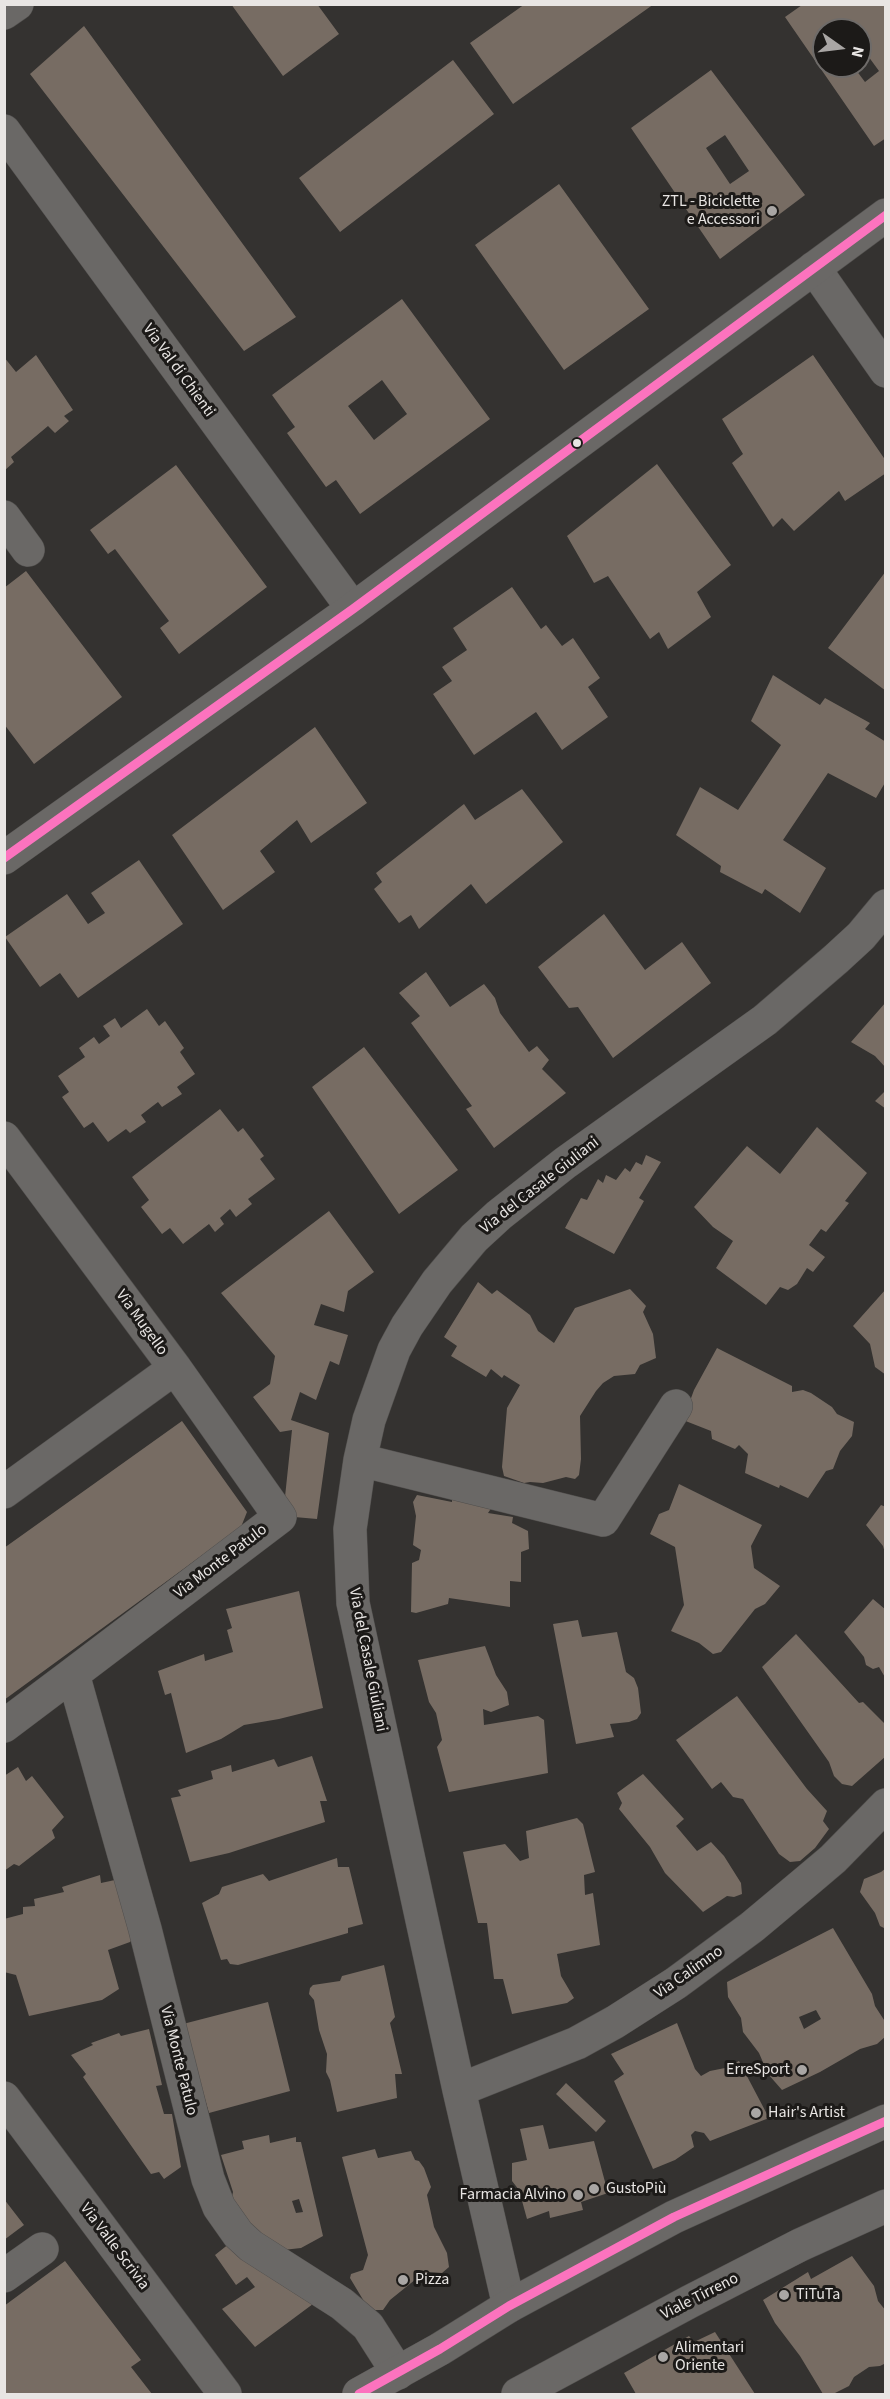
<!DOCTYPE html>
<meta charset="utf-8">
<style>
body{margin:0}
#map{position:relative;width:890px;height:2399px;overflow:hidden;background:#343230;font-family:"Source Sans 3",sans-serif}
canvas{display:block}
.frame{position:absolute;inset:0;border:6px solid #e8e5e3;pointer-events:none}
.north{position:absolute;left:812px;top:18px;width:60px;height:60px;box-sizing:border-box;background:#1c1a18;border:2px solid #6e6b69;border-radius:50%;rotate:104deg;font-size:16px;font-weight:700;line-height:24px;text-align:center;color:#e8e5e3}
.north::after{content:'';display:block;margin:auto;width:21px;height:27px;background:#a9a6a4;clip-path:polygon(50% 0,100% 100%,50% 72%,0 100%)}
</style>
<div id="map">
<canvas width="890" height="2399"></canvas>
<div class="frame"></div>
<div class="north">N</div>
</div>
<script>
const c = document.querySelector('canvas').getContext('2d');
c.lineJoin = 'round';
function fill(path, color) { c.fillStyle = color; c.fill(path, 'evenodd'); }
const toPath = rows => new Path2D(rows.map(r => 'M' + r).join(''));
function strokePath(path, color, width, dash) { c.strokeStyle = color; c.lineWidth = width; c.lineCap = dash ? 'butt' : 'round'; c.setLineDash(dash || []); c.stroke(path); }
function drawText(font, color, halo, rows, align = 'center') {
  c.font = font + ' "Source Sans 3",sans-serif'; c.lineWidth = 6; c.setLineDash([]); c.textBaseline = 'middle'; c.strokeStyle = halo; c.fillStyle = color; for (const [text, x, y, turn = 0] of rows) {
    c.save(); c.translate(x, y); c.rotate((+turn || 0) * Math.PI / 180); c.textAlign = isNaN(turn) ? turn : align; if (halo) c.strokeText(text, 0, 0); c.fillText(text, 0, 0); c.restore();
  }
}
const building = toPath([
 [231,4,317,4,339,34,283,76],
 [525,4,654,4,513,104,470,43],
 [802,5,886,5,886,138,874,146,785,17],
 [824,30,860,30,860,45,879,71,865,82,853,66,824,66],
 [84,26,296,317,244,351,30,74],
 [453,60,494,114,340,232,299,178],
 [711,70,805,195,720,259,631,128],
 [725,135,749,171,730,184,706,148],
 [559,184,649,309,564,370,475,245],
 [402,299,490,419,360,514,336,480,326,487,287,433,295,427,272,395],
 [382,380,407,414,374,440,348,406],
 [36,355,73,410,64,416,69,421,55,433,48,426,11,457,14,462,4,471,4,357,16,372],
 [813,355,886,461,886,473,845,501,839,491,794,531,782,518,773,527,732,463,743,454,722,419],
 [657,464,731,565,697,592,711,617,668,649,659,632,650,639,608,576,594,583,567,536],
 [176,465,267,587,179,654,160,628,169,621,115,549,108,554,90,530],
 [26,571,122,697,34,764,4,724,4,588],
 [886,571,886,691,828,648],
 [512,587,541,629,546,625,562,646,573,638,600,678,588,687,608,717,562,750,536,712,474,755,433,694,452,681,442,667,467,650,453,628],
 [773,675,820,705,825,698,870,723,865,729,886,742,886,781,876,798,828,773,783,840,826,868,800,913,765,889,762,894,720,872,721,866,676,835,700,787,738,810,781,745,751,721],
 [315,727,367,803,311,843,297,820,260,851,275,872,223,910,172,835],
 [522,789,563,842,486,904,471,884,419,929,411,915,399,923,374,889,382,882,376,873,464,804,475,820],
 [139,860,183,924,78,998,60,973,40,987,5,937,67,894,88,924,105,913,91,893],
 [604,914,645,970,682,942,711,983,613,1058,578,1007,569,1008,538,967],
 [426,972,450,1007,484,984,495,998,500,1013,529,1052,537,1046,549,1060,542,1069,566,1093,494,1148,466,1109,472,1106,411,1023,420,1016,399,993],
 [886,1002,886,1068,875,1056,851,1042],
 [147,1009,159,1026,165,1021,184,1048,180,1052,195,1074,177,1087,182,1094,162,1107,158,1102,141,1115,146,1122,130,1133,126,1129,108,1142,93,1122,84,1128,62,1097,69,1092,58,1076,85,1057,79,1048,94,1037,99,1044,110,1036,103,1026,115,1018,121,1028],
 [364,1047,458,1170,399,1214,312,1087],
 [886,1090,886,1109,875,1101],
 [220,1109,238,1132,243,1128,264,1156,260,1159,275,1179,248,1199,252,1204,236,1217,230,1209,220,1218,224,1224,215,1232,209,1224,183,1244,170,1228,162,1234,141,1207,149,1200,132,1177],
 [817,1127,867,1173,845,1201,849,1203,826,1232,821,1229,809,1245,825,1257,813,1272,807,1268,797,1284,788,1290,780,1287,766,1305,716,1268,733,1241,713,1227,694,1207,747,1146,780,1174],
 [646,1155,661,1162,639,1198,644,1201,614,1254,565,1228,581,1198,587,1200,598,1179,603,1183,606,1175,616,1180,625,1168,630,1172,636,1162,642,1165],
 [329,1211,374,1272,348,1291,344,1312,321,1304,314,1325,348,1335,339,1365,330,1361,316,1400,300,1392,291,1420,329,1433,317,1519,283,1516,292,1430,280,1432,253,1397,270,1384,275,1356,221,1293],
 [478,1282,492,1294,497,1290,530,1315,538,1331,554,1343,575,1308,630,1289,646,1306,643,1312,653,1334,656,1358,640,1365,635,1374,614,1376,603,1383,596,1391,580,1416,581,1459,579,1475,575,1479,566,1477,543,1483,530,1482,524,1483,504,1476,502,1467,507,1408,520,1385,504,1375,502,1378,491,1369,486,1377,451,1356,457,1346,444,1337],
 [886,1289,886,1375,875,1367,870,1344,853,1326],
 [717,1348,792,1386,792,1392,803,1390,811,1393,832,1407,837,1414,854,1422,852,1436,840,1451,833,1469,826,1471,808,1498,780,1485,779,1488,745,1473,748,1454,739,1445,735,1449,712,1439,711,1431,683,1420,694,1390],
 [182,1421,247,1512,241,1527,4,1700,4,1548],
 [679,1484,762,1525,751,1546,754,1568,780,1586,765,1604,755,1609,721,1652,713,1654,699,1643,671,1631,684,1605,675,1547,650,1534,659,1514,669,1510],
 [417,1495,452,1502,452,1495,492,1507,488,1513,513,1517,512,1523,528,1531,529,1549,521,1552,521,1582,510,1581,510,1607,449,1598,448,1604,416,1613,411,1612,412,1563,419,1560,421,1550,413,1545,416,1516,413,1502],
 [881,1505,886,1507,885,1553,883,1546,866,1525],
 [299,1591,323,1708,279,1719,244,1725,221,1739,186,1753,171,1693,165,1695,158,1671,204,1654,205,1661,233,1652,227,1630,232,1628,226,1609],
 [873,1599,886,1610,886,1679,879,1667,873,1669,866,1665,864,1657,844,1632],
 [578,1620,582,1637,617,1632,626,1672,634,1678,638,1688,641,1713,637,1719,629,1722,610,1724,614,1737,576,1744,553,1624],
 [796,1634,859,1703,863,1702,886,1725,886,1756,852,1786,842,1784,834,1776,829,1762,762,1667],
 [485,1646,496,1675,507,1692,509,1705,491,1712,483,1709,484,1725,538,1716,544,1720,548,1773,449,1792,437,1747,442,1740,436,1713,429,1702,418,1660],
 [737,1696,807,1789,827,1811,823,1821,829,1829,815,1848,800,1861,790,1862,779,1854,743,1799,733,1797,721,1782,712,1789,676,1740],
 [312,1756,327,1801,320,1801,325,1822,229,1853,190,1862,171,1798,181,1796,178,1790,213,1779,211,1771,231,1765,232,1772,274,1759,278,1767],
 [18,1767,26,1781,32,1776,64,1817,52,1830,55,1838,19,1866,14,1864,4,1871,4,1776],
 [643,1774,684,1819,676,1826,697,1851,711,1842,724,1856,741,1883,742,1894,734,1897,727,1896,703,1912,665,1873,650,1847,619,1809,622,1803,617,1793],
 [577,1818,583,1824,595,1872,584,1875,585,1895,593,1893,600,1945,557,1954,561,1976,574,1998,567,2003,512,2014,503,1979,494,1979,487,1923,478,1923,463,1852,505,1844,520,1861,529,1858,526,1831],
 [337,1858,338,1867,349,1867,363,1924,348,1928,348,1933,238,1965,230,1964,227,1959,221,1960,202,1903,219,1894,222,1887,263,1874,269,1881],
 [886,1868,886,1929,880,1926,875,1913,860,1892,864,1879,881,1872],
 [100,1875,101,1883,115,1880,136,1935,130,1942,108,1950,119,1989,102,2000,29,2016,16,1975,4,1972,4,1919,23,1914,23,1907,35,1906,34,1899,64,1892,62,1887],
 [833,1928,872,1994,875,2006,886,2023,886,2036,877,2044,860,2049,820,2072,782,2090,768,2074,759,2053,743,2032,741,2018,728,1997,727,1982],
 [816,2010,821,2019,804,2029,799,2017],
 [384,1965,395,2017,390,2023,402,2074,395,2074,397,2098,337,2112,330,2080,326,2072,327,2054,319,2030,314,2000,309,1994,310,1988,313,1985,340,1981,342,1976],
 [268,2002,290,2091,209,2113,183,2024],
 [677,2023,695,2069,701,2076,710,2071,725,2068,739,2061,769,2118,710,2141,704,2133,695,2131,691,2135,694,2147,675,2160,653,2169,614,2081,624,2074,611,2054],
 [149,2029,162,2085,156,2086,164,2114,172,2114,181,2167,164,2179,159,2172,151,2174,83,2077,86,2074,71,2055,93,2045,91,2043,119,2033,121,2036],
 [566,2083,606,2121,596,2132,556,2094],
 [543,2125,549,2149,594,2141,608,2193,581,2202,583,2210,550,2218,549,2211,527,2219,519,2190,512,2181,512,2163,527,2160,520,2129],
 [269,2135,270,2143,296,2137,296,2142,301,2142,323,2236,301,2248,283,2250,255,2237,231,2201,233,2192,221,2155,244,2149,242,2141],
 [299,2199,303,2212,296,2213,292,2201],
 [375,2149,378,2158,411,2151,415,2160,419,2161,424,2168,431,2187,427,2195,434,2227,447,2253,449,2267,442,2273,429,2272,416,2279,390,2300,383,2310,373,2310,365,2303,350,2278,351,2274,363,2270,368,2255,342,2157],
 [4,2199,24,2225,4,2240],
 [230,2243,317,2301,255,2347,222,2309,255,2287,247,2277,236,2285,215,2255],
 [852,2256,874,2286,878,2301,886,2311,886,2363,880,2366,869,2367,854,2377,849,2386,833,2394,823,2394,800,2356,775,2323,763,2300,808,2272,811,2279],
 [65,2261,141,2360,131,2367,152,2394,4,2394,4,2306],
 [715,2332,755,2394,636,2394,624,2373,689,2336,694,2342]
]);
const minor = toPath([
 [4,13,17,4],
 [4,131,353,609],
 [814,268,886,371],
 [4,517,28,550],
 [4,1138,175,1368,4,1492],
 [175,1368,280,1517,73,1674,145,1929,208,2179,219,2207,238,2234,251,2246,342,2304,368,2326,398,2373],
 [360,1460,603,1520,676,1406],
 [4,1726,73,1674],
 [459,2090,577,2043,615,2022,676,1983,752,1927,807,1881,833,1859,886,1805],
 [4,2098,225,2394],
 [4,2276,42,2249],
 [509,2306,459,2090,353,1603,350,1529,360,1460,369,1420,394,1350,407,1326,437,1282,474,1238,499,1215,565,1163,765,1020,836,959,861,936,886,906]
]);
const tertiary = toPath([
 [4,858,353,609,886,215]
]);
const secondary = toPath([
 [359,2394,440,2349,509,2306,674,2217,886,2121],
 [518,2394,689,2302,800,2245,886,2206]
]);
const bus1 = toPath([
 [4,858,353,609,886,215],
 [359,2394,440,2349,509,2306,674,2217,886,2121]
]);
const markers = [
 [772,211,6,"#a9a6a4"],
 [577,443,5,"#e8e5e3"],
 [802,2070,6,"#a9a6a4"],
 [756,2113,6,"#a9a6a4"],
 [594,2189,6,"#a9a6a4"],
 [578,2195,6,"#a9a6a4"],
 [403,2280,6,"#a9a6a4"],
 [784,2295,6,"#a9a6a4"],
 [663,2357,6,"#a9a6a4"]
];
const poiNames = [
 ["ZTL - Biciclette",760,202,"right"],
 ["e Accessori",760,220,"right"],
 ["ErreSport",790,2070,"right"],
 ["Hair's Artist",768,2113],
 ["GustoPiù",606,2189],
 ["Farmacia Alvino",566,2195,"right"],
 ["Pizza",415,2280],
 ["TiTuTa",796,2295],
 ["Alimentari",675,2348],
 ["Oriente",675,2366]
];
const streetNames = [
 ["Via Val di Chienti",178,371,54],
 ["Via del Casale Giuliani",540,1186,-38],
 ["Via Mugello",141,1323,54],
 ["Via Monte Patulo",221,1562,-37],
 ["Via del Casale Giuliani",367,1660,79],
 ["Via Calimno",689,1973,-35],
 ["Via Monte Patulo",178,2061,76],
 ["Via Valle Scrivia",114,2247,53],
 ["Viale Tirreno",700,2297,-27]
];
fill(building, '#776c63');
strokePath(minor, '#514f4d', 34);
strokePath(tertiary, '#514f4d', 34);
strokePath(secondary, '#514f4d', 34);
strokePath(minor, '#6a6866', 33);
strokePath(tertiary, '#6a6866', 33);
strokePath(secondary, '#6a6866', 33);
strokePath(bus1, '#fc73be', 9);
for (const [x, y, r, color] of markers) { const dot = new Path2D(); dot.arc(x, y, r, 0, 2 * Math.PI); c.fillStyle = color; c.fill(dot); strokePath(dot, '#1c1a18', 2); }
drawText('16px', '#e8e5e3', '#1c1a18', poiNames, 'left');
drawText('16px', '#e8e5e3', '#1c1a18', streetNames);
</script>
